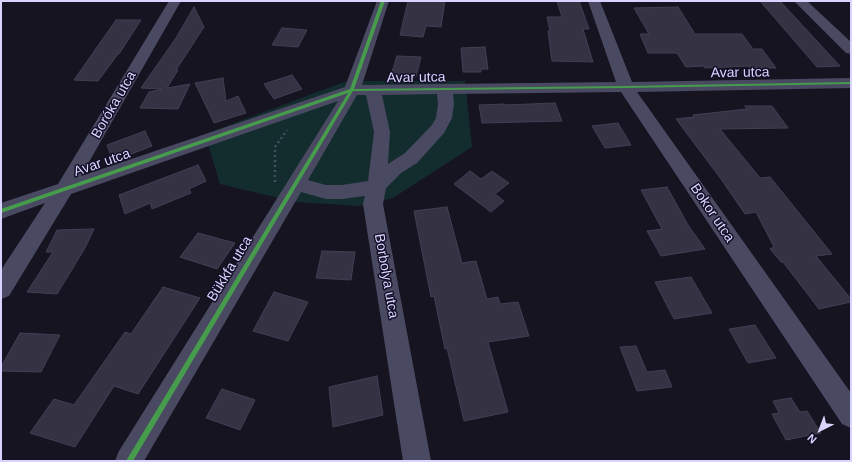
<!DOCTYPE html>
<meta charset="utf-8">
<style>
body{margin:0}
#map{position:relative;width:852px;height:462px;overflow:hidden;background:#161421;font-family:Arial,sans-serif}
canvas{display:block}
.frame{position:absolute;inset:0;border:2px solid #d9d4ff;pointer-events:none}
.north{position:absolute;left:800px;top:410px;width:40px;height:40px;-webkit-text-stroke:3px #130f26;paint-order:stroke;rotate:222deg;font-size:11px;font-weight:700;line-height:16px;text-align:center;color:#d9d4ff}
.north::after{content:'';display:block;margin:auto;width:14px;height:18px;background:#d9d4ff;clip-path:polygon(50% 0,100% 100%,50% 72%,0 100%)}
</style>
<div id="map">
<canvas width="852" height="462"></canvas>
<div class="frame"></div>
<div class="north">N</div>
</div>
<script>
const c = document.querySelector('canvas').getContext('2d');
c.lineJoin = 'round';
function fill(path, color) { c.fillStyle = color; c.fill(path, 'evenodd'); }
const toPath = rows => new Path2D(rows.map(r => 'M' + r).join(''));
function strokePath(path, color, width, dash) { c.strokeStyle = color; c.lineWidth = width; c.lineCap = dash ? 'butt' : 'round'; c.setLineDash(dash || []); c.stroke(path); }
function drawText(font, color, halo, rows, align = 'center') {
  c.font = font + ' Arial,sans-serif'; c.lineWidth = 3; c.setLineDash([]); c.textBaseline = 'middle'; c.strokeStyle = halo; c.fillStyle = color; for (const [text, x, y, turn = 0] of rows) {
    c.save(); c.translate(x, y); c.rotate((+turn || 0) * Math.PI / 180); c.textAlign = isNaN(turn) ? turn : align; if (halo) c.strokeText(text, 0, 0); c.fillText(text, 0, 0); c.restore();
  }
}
const green = toPath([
 [369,81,465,81,472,147,393,198,359,206,295,202,220,184,205,134,344,82]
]);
const building = toPath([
 [408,1,445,1,441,27,426,26,423,37,400,35,408,1],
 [557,1,579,1,589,29,583,29,593,62,552,61,548,31,550,31,547,17,562,17,557,1],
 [760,1,780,1,840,66,817,67,760,1],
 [194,7,204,27,176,70,178,70,167,88,190,84,178,109,140,108,149,92,162,89,141,88,176,38,194,7],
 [678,7,695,34,742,34,753,49,762,49,776,68,750,68,749,66,705,68,704,66,686,67,677,53,648,53,640,34,649,34,634,8,678,7],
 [116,20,141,20,119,54,118,54,98,81,74,80,116,20],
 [282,28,307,30,298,47,272,45,282,28],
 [485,47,488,69,481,69,481,72,463,72,461,48,485,47],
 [397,56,421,57,416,77,391,75,397,56],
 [292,75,302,89,274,99,264,84,292,75],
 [223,78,226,101,238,96,246,113,214,123,195,83,223,78],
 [555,103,562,121,482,123,479,105,504,104,505,105,555,103],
 [745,106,772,106,788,128,720,129,760,178,770,177,832,254,816,256,851,299,851,302,819,309,783,262,781,262,770,249,774,247,756,212,745,214,721,179,676,119,694,117,693,115,747,109,745,106],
 [618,123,631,145,605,148,592,126,618,123],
 [145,131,152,146,113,161,107,145,145,131],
 [198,165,206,181,189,189,191,193,152,209,150,203,125,214,119,195,198,165],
 [470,171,481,179,492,171,509,183,495,194,504,201,491,212,454,184,470,171],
 [667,187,688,225,705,249,661,256,647,231,662,229,641,190,667,187],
 [447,207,462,263,476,261,487,299,498,297,500,304,518,302,529,336,488,342,508,412,464,421,447,348,445,349,434,296,431,297,414,211,447,207],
 [94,229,85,248,57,294,27,292,53,252,46,252,57,230,94,229],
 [198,233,235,243,217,269,180,257,198,233],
 [322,251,355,252,351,280,316,278,322,251],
 [691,277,712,313,674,319,655,282,691,277],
 [163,287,200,298,138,394,114,386,75,447,30,433,54,399,74,405,125,332,131,334,163,287],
 [274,292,308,302,288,341,253,331,274,292],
 [755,325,776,358,748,363,729,329,755,325],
 [20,333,60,335,41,372,1,371,1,367,20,333],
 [636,346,647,372,665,370,672,387,637,391,620,347,636,346],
 [377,376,383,415,333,427,329,387,377,376],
 [222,389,255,400,240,430,206,418,222,389],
 [791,398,800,412,807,411,821,433,786,440,772,414,779,413,773,401,791,398]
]);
const path = toPath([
 [275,182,275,147,287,130]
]);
const minor = toPath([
 [169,1,181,1,81,176,345,87,377,1,389,1,362,85,616,82,588,1,600,1,632,82,851,78,851,88,637,92,851,393,851,428,842,424,621,92,453,94,454,104,452,118,444,133,417,163,401,173,386,188,383,204,431,461,403,461,363,204,365,196,342,199,326,199,301,192,144,461,115,461,119,451,338,101,71,194,9,296,1,299,1,270,45,203,1,219,1,203,58,184,169,1],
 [437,94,438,104,436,118,432,125,405,153,388,164,390,132,382,95,437,94],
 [357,95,366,95,374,132,368,181,342,185,326,185,308,180,357,95],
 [794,1,807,1,851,42,851,54,846,53,794,1]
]);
const cycleway = toPath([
 [381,1,385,1,354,89,626,86,851,82,851,84,626,88,353,91,133,461,126,461,348,93,1,213,1,209,350,89,381,1]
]);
const streetNames = [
 ["Avar utca",740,73,-1],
 ["Avar utca",416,78,-1],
 ["Boróka utca",114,105,-60],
 ["Avar utca",102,163,-19],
 ["Bokor utca",712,213,56],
 ["Bükkfa utca",230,269,-59],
 ["Borbolya utca",386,276,80]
];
fill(green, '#132c2d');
fill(building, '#343243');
strokePath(building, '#433f54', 1);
strokePath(path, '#44505f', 2.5, [2, 3]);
fill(minor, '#4a4962');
fill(cycleway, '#469c4c');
drawText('14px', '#d9d4ff', '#130f26', streetNames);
</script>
